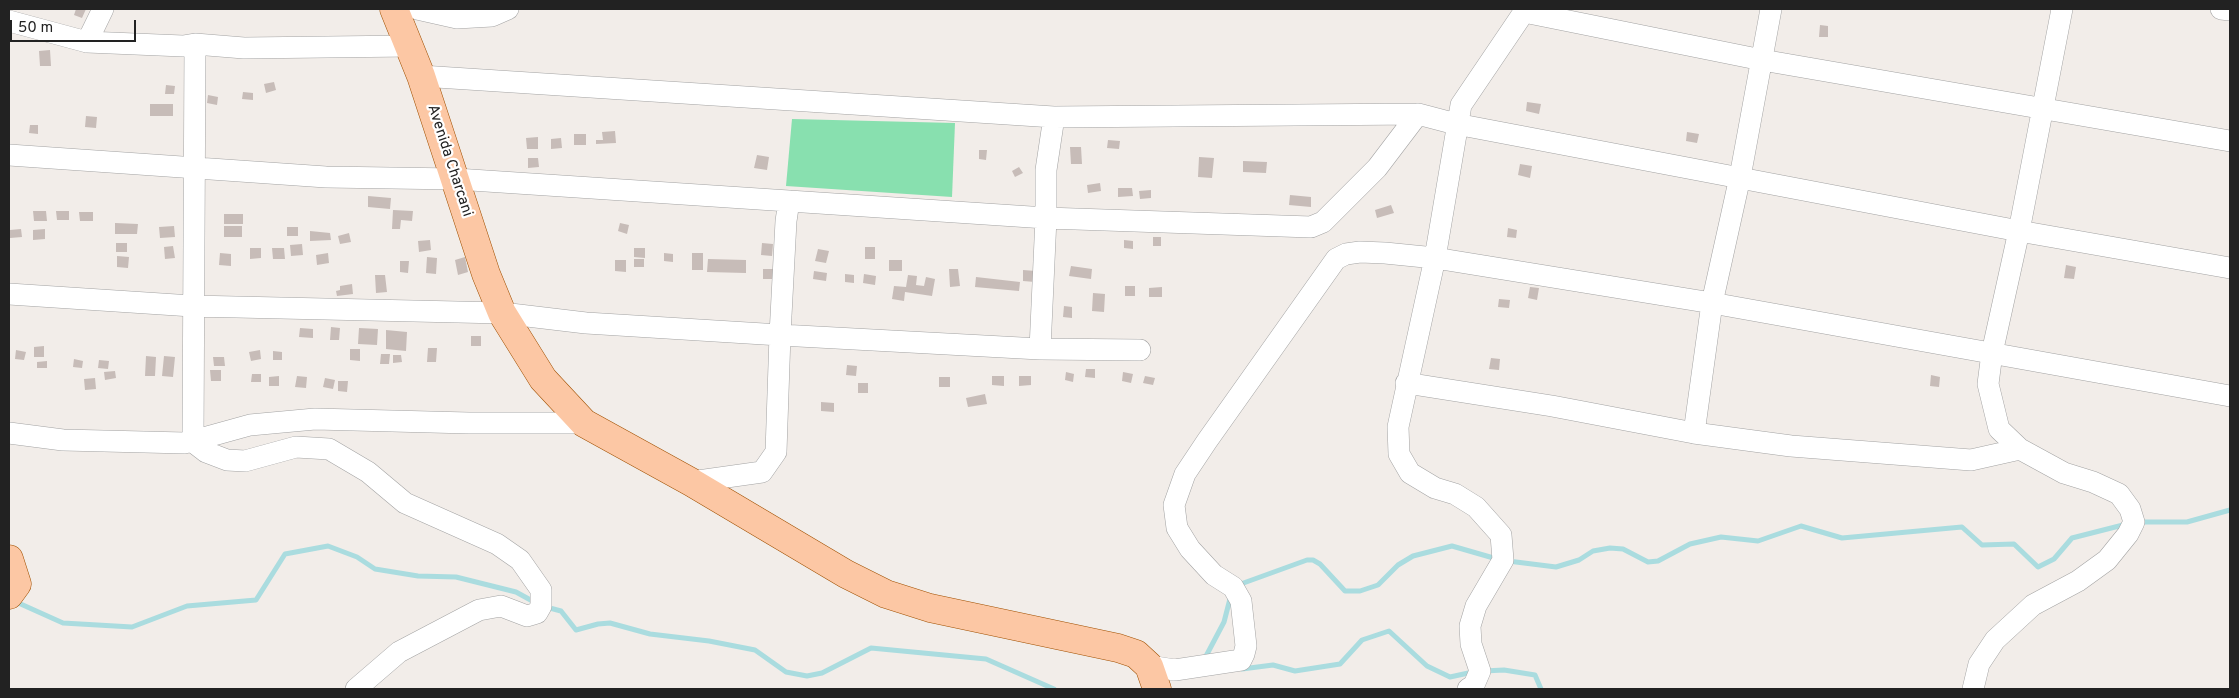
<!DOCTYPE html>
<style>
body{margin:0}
#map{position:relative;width:2239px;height:698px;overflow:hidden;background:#f2ede9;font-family:Overpass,sans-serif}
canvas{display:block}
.frame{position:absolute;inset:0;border:10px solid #222;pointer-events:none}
.scale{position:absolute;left:10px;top:20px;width:126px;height:22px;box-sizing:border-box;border:2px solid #222;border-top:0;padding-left:6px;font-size:15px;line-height:18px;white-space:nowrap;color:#222;-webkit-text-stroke:4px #fff;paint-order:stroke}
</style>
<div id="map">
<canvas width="2239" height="698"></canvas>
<div class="frame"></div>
<div class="scale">50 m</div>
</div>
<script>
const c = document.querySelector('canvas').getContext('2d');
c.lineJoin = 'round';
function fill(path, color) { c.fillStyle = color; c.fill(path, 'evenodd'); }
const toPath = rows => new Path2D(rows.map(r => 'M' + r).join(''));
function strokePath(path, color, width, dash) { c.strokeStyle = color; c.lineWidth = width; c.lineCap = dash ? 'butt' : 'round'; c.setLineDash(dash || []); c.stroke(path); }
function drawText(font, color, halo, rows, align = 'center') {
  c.font = font + ' Overpass,sans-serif'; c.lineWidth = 4.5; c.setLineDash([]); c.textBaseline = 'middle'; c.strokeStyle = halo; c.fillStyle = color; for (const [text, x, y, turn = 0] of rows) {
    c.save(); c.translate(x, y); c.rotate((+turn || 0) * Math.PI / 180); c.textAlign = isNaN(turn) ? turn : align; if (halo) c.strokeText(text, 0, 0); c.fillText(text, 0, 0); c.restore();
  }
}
const pitch = toPath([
 [792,119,955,123,952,197,786,186]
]);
const stream = toPath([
 [2137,522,2187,522,2230,510],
 [1508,561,1556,567,1579,560,1593,551,1610,548,1623,549,1648,562,1658,561,1690,544,1721,537,1758,541,1801,526,1842,538,1962,527,1982,545,2014,544,2038,567,2054,559,2072,538,2127,524],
 [1238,585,1307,560,1313,560,1320,564,1345,591,1360,591,1378,585,1398,565,1413,556,1452,546,1497,559],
 [14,601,63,623,132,627,187,606,256,600,285,554,328,546,357,557,375,569,418,576,456,577,516,592,536,603],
 [546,607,561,611,576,630,598,624,610,623,650,634,709,641,755,650,786,672,807,676,822,673,871,648,986,659,1054,689],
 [1205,658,1224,622,1231,595],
 [1242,669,1273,665,1295,671,1340,664,1362,640,1389,631,1427,666,1450,677,1473,672],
 [1484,671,1504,670,1535,675,1541,689]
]);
const building = toPath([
 [76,9,86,9,82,18,74,15],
 [1820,25,1828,26,1828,37,1819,37],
 [50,50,51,66,40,66,39,51],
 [274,82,276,90,266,93,264,84],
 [166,85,175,86,174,94,165,94],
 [243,92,253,93,253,100,242,99],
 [208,95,218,97,217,105,207,103],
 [1527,102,1541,104,1539,114,1526,111],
 [150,104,173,104,173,116,150,116],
 [86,116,97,117,96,128,85,127],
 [30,125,38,125,38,134,29,133],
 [615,131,616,143,596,144,596,140,603,140,602,132],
 [1687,132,1699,134,1697,143,1686,141],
 [574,134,586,134,586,145,574,145],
 [538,137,538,149,527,149,526,138],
 [561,138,562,148,551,149,551,139],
 [1108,140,1120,141,1119,149,1107,148],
 [1070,147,1081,147,1082,164,1071,164],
 [979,150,987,150,986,160,979,159],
 [757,155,769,157,767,170,754,168],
 [1199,157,1214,158,1212,178,1198,177],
 [528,158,538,158,539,167,528,168],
 [1243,161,1267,162,1266,173,1243,172],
 [1520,164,1532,166,1530,178,1518,175],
 [1019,167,1023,173,1015,177,1012,171],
 [1100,183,1101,191,1088,193,1087,185],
 [1118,188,1132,188,1133,196,1118,197],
 [1151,190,1151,198,1140,199,1139,191],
 [1290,195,1311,197,1311,207,1289,205],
 [368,196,391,198,390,209,368,207],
 [1391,205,1394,213,1377,218,1375,210],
 [393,210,413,211,412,221,401,220,400,229,392,229],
 [33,211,46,211,47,221,34,221],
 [56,211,69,211,69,220,57,220],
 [79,212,93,212,93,221,80,221],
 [224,214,243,214,243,224,224,224],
 [115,223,138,224,137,234,115,234],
 [620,223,629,225,627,234,618,231],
 [174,226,175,237,160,238,159,227],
 [224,226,242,226,242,237,224,237],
 [287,227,298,227,298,236,287,236],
 [1508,228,1517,230,1516,238,1507,237],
 [21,229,22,237,10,238,10,230],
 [45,229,45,239,33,240,33,230],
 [310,231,330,233,331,240,310,241],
 [349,233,351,242,340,244,338,236],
 [1153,237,1161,237,1161,246,1153,246],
 [430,240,431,250,419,252,418,241],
 [1124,240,1133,241,1133,249,1124,248],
 [116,243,127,243,127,252,116,252],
 [762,243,773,244,772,256,761,255],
 [302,244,303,255,291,256,290,245],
 [173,246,175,258,165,259,164,247],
 [865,247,875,247,875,259,865,259],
 [250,248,261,248,261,258,250,259],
 [272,248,284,248,285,259,273,259],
 [634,248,645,248,645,258,634,257],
 [818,249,829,251,826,263,815,261],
 [220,253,231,254,231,266,219,265],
 [328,253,329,263,317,265,316,255],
 [664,253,673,254,673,262,664,261],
 [692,253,703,253,703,270,692,270],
 [117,256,129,257,128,268,117,267],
 [427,257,437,258,436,274,426,273],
 [465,257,468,272,458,275,455,260],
 [634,259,644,259,644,267,634,267],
 [708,259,746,260,746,273,707,272],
 [615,260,626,260,626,272,615,271],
 [889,260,902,260,902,271,889,271],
 [400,261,409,261,408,273,400,272],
 [2066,265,2076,267,2074,279,2064,278],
 [1071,266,1092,269,1091,279,1069,276],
 [763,269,775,269,774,279,763,279],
 [949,269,958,269,960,286,950,287],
 [1023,270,1036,271,1035,282,1023,281],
 [814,271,827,273,826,281,813,279],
 [845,274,854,275,854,283,845,282],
 [864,274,876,276,875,285,863,283],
 [375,275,385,275,387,292,376,293],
 [908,275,917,276,916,285,924,286,926,277,935,279,932,296,905,292,904,301,892,299,894,286,906,287],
 [976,277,1020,282,1019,291,975,287],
 [352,284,353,294,337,296,336,291,340,290,340,286],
 [1125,286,1135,286,1135,296,1125,296],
 [1162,287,1162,297,1149,297,1149,288],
 [1530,287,1539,288,1537,300,1528,298],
 [1093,293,1105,294,1104,312,1092,311],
 [1499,299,1510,300,1509,308,1498,307],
 [1064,306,1072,307,1072,318,1063,317],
 [331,327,340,328,339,340,330,340],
 [300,328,313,329,313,338,299,337],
 [359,328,378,329,377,345,358,344],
 [386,330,407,332,406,351,386,349],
 [471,336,481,336,481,346,471,346],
 [44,346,44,357,34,357,34,347],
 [428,348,437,348,436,362,427,362],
 [350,349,360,349,360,361,350,360],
 [16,350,26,352,24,360,15,359],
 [260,350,261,359,251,361,249,352],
 [273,351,282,352,282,360,273,360],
 [381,354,390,354,389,364,380,364],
 [393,355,401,355,402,362,393,363],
 [146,356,156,357,155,376,145,376],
 [164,356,175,357,173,377,162,376],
 [213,357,224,357,225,366,214,366],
 [1491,358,1500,359,1499,370,1489,369],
 [74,359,83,361,82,368,73,367],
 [99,360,109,361,108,369,98,368],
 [47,361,47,368,37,368,37,362],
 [847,365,857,366,856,376,846,375],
 [1086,369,1095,369,1095,378,1085,377],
 [210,370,221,370,221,381,211,381],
 [115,371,116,378,105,380,104,372],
 [1066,372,1074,374,1073,382,1065,380],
 [1123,372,1133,374,1131,383,1122,381],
 [252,374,261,374,261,382,251,382],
 [1931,375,1940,377,1939,387,1930,386],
 [279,376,279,386,269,386,269,377],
 [297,376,307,377,306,388,295,387],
 [992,376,1004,376,1004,386,992,385],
 [1019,376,1031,376,1031,385,1019,386],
 [1145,376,1155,378,1153,385,1143,383],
 [939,377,950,377,950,387,939,387],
 [95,378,96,389,85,390,84,379],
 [325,378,335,380,333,389,323,387],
 [338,381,348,381,347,392,338,391],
 [858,383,868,383,868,393,858,393],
 [985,394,987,404,968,407,966,398],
 [821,402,834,403,834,412,821,411]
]);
const minor = toPath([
 [417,9,457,18,492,16,508,9],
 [2221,9,2230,10],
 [1524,12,1762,60,2230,141],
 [9,21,87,42,183,46,195,44,244,48,410,46],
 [87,42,103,9],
 [421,76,1054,117,1418,114,1456,124,2019,231,2230,268],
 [9,155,326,177,456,179,1046,218,1311,227,1323,222,1377,168,1418,114],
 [9,294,192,306,502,313,586,323,780,335,1040,349,1140,350],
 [1040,349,1046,218,1046,170,1054,117],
 [1406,383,1552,406,1694,433,1791,446,1971,460,2020,449],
 [9,433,63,440,185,443,250,425,315,419,469,423,584,423],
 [1694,433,1712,303,1740,177,1771,9],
 [193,442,206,452,227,460,245,461,296,447,329,449,368,472,405,503,497,544,520,560,541,590,541,606,537,613,527,616,501,606,479,610,399,652,356,689],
 [193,442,195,44],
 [691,482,762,472,776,452,780,335,786,221,789,201],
 [1149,666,1175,670,1241,660,1244,654,1246,646,1241,601,1233,587,1214,575,1190,549,1177,528,1174,505,1185,474,1207,441,1336,259,1346,254,1360,252,1385,253,1435,258,1712,303,2230,396],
 [1468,689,1474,685,1480,671,1471,644,1470,626,1476,606,1503,560,1501,535,1476,507,1455,494,1435,488,1410,473,1399,454,1398,427,1435,258,1461,105,1526,9],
 [1973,689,1979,664,1995,640,2033,605,2078,581,2107,560,2128,534,2134,522,2130,509,2119,494,2093,482,2064,473,2020,449,1999,429,1988,384,1992,353,2019,231,2062,9]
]);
const major = toPath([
 [394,9,421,76,486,274,502,313,543,379,584,423,691,482,846,574,886,594,930,608,1118,648,1136,654,1149,666,1157,689],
 [9,559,17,584,9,595]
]);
const streetNames = [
 ["Avenida Charcani",449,161,72]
];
fill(pitch, '#88e0af');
strokePath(stream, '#aadcdf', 5);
fill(building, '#c7bcb8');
strokePath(minor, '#a3a3a3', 22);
strokePath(major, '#a05000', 29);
strokePath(minor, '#fff', 21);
strokePath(major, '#fcc7a4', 28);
drawText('15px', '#222', '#fff', streetNames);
</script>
